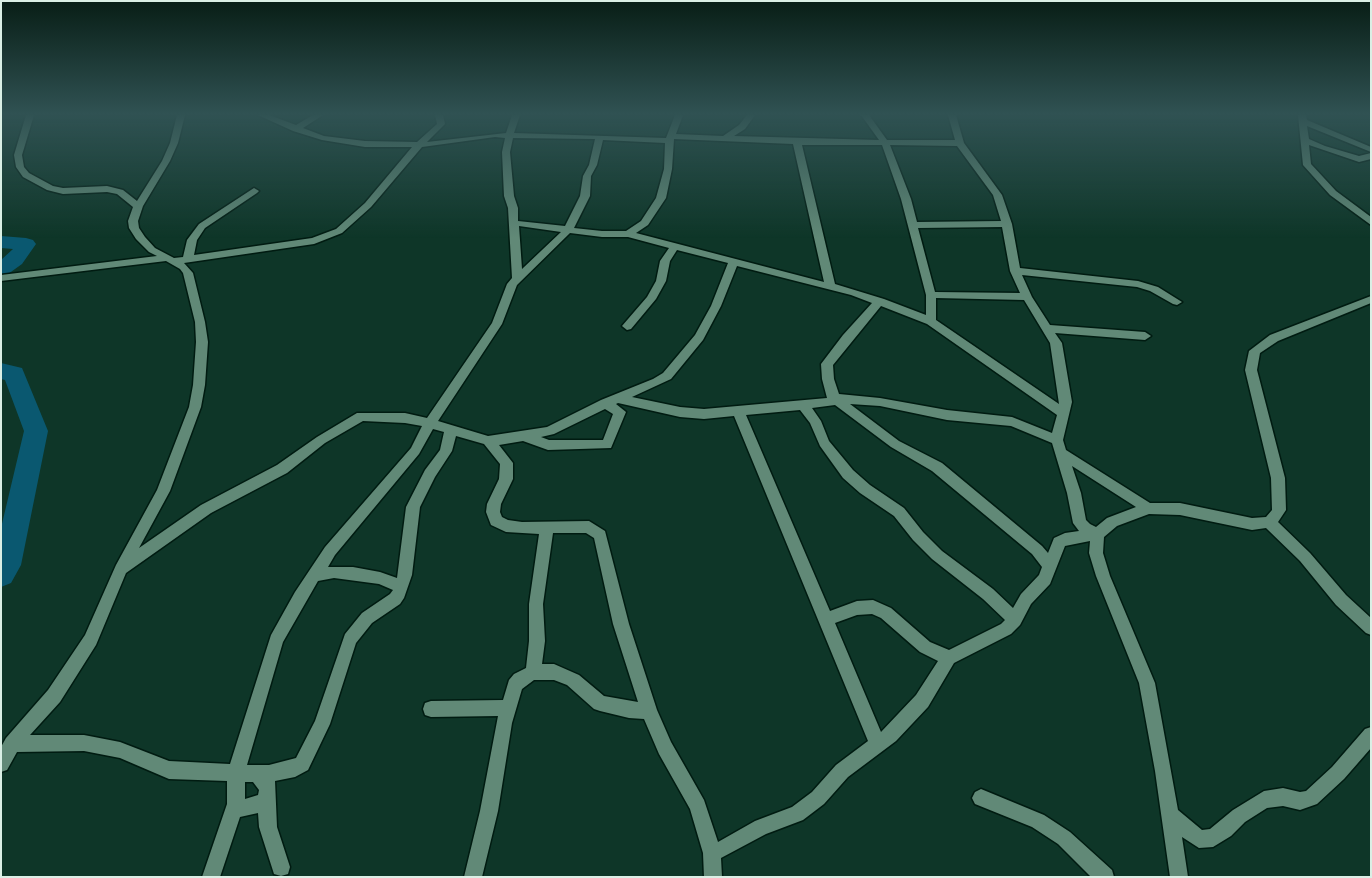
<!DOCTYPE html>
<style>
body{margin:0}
#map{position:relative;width:1372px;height:878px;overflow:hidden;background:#0e3628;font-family:"Nunito Sans",sans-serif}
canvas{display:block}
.frame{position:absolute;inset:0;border:2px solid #daefe5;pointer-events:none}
</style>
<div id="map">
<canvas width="1372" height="878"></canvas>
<div class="frame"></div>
</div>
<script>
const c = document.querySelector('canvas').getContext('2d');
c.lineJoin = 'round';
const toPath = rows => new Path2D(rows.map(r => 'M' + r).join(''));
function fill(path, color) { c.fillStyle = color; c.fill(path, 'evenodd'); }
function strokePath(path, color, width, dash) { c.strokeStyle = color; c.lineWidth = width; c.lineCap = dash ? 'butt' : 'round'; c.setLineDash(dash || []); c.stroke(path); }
const river = toPath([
 [1,236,26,238,33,240,36,244,22,264,8,274,1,276,1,260,13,249,1,248,1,236],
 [1,363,22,368,48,431,21,565,11,583,1,587,1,528,24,431,5,380,1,379,1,363]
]);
const minor = toPath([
 [26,115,34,115,22,155,24,167,29,173,53,186,63,188,107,186,123,190,137,201,162,161,170,143,177,115,185,115,178,143,170,161,143,206,138,221,139,228,145,237,155,248,174,258,183,257,187,240,199,224,254,188,259,191,257,193,205,228,197,240,194,255,312,238,336,229,365,203,412,147,365,147,322,140,293,131,258,115,269,115,296,125,313,115,323,115,303,128,324,136,365,141,417,142,437,124,435,115,443,115,445,124,427,142,506,133,512,115,520,115,514,133,666,138,675,115,683,115,676,134,723,136,739,125,747,115,755,115,745,129,734,136,879,140,861,115,869,115,887,140,955,140,948,115,956,115,964,143,1002,195,1012,224,1020,268,1138,281,1158,287,1182,302,1177,305,1173,304,1150,291,1137,287,1022,275,1032,297,1050,325,1145,332,1151,336,1145,340,1055,333,1062,343,1072,402,1063,440,1066,450,1150,503,1180,503,1252,518,1266,517,1272,510,1271,478,1245,370,1249,351,1270,335,1371,296,1371,303,1278,341,1260,353,1257,370,1285,478,1286,510,1278,522,1310,553,1346,595,1371,618,1371,635,1366,633,1336,605,1300,561,1266,528,1252,530,1180,515,1149,514,1117,526,1104,537,1103,553,1110,576,1155,683,1178,810,1202,830,1210,829,1233,810,1264,791,1283,788,1300,792,1306,791,1332,767,1365,729,1371,727,1371,748,1344,779,1317,804,1300,810,1283,806,1267,808,1245,822,1231,836,1213,847,1199,848,1182,837,1188,877,1170,877,1155,771,1139,683,1096,576,1089,553,1090,541,1065,546,1050,584,1031,604,1020,625,1011,634,954,663,928,707,896,741,848,777,824,804,803,820,766,834,721,858,722,877,704,877,703,853,690,809,659,754,644,719,629,718,600,711,594,709,567,685,554,680,534,680,522,689,512,723,498,811,482,877,464,877,480,811,498,716,431,717,425,715,423,709,425,703,431,701,503,700,509,680,514,674,526,668,529,641,529,604,539,534,506,532,491,525,486,512,487,504,499,479,500,464,484,444,456,436,452,451,435,477,420,507,412,575,404,598,400,604,372,623,356,643,330,724,308,770,295,777,275,781,277,827,290,867,288,874,281,876,274,874,259,827,258,813,240,817,220,877,202,877,227,804,227,781,169,779,120,758,84,751,17,752,7,770,1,772,1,747,6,738,48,690,85,635,116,565,157,490,189,407,193,385,196,342,195,322,183,273,180,269,166,261,1,281,1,275,157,256,149,252,136,239,129,228,128,221,133,207,117,194,107,192,63,194,47,190,23,177,16,167,14,155,26,115],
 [495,137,505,138,502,152,504,196,508,208,512,278,507,284,492,323,427,418,405,413,357,413,317,437,277,465,201,505,139,548,170,491,201,407,205,385,208,342,205,322,193,273,184,263,314,244,342,233,371,207,422,147,495,137],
 [513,138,595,139,589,165,583,176,580,196,565,226,518,221,518,208,514,196,510,152,513,138],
 [674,139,793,144,824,282,636,233,648,225,666,198,672,169,674,139],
 [603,140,665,143,664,169,656,198,641,221,626,231,602,231,574,228,590,196,591,176,597,165,603,140],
 [802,145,882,145,901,199,926,295,926,315,884,299,835,284,802,145],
 [890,145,957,146,993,195,1001,221,917,222,911,199,890,145],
 [519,226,561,232,522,269,519,226],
 [1002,227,1010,271,1020,293,935,292,918,228,1002,227],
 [570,233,602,237,628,237,669,248,660,261,656,281,647,297,622,326,627,330,631,329,656,299,666,281,670,261,677,250,728,263,711,306,695,335,663,373,653,379,601,400,547,427,488,436,438,421,502,324,517,285,570,233],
 [737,266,851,295,872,303,843,335,821,364,822,379,827,398,704,409,680,407,632,397,671,379,703,340,721,306,737,266],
 [936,298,1024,300,1050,343,1059,404,936,320,936,298],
 [881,306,927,324,1057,415,1052,433,1012,417,947,410,880,398,839,394,834,379,833,365,881,306],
 [618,403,680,417,704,419,734,416,868,741,836,765,812,792,792,807,755,821,718,842,704,800,671,742,657,710,629,624,605,531,589,521,522,522,508,520,502,517,500,512,501,504,513,479,513,463,499,445,523,441,548,450,611,448,626,412,616,404,618,403],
 [850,404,880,406,947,420,1011,426,1052,443,1067,493,1073,523,1079,531,1065,533,1054,538,1048,553,1042,546,942,463,899,441,850,404],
 [835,405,891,447,932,471,1032,554,1042,567,1039,575,1021,594,1013,608,993,589,942,551,923,532,904,508,870,485,853,470,829,441,821,421,812,408,835,405],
 [605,409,613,414,603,440,549,440,541,437,554,434,605,409],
 [800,410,810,423,820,446,843,478,860,493,894,516,913,540,932,559,983,599,1005,620,1001,624,949,650,930,642,891,608,873,600,857,601,830,611,746,415,800,410],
 [363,421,405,423,422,426,411,448,325,547,295,592,271,635,230,764,169,761,120,742,84,735,30,735,60,702,96,645,126,573,211,513,287,473,325,443,363,421],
 [433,429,444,432,440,450,425,470,406,507,397,578,380,572,353,567,328,567,335,555,419,454,433,429],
 [1072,466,1136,507,1107,518,1096,527,1090,524,1086,520,1081,493,1072,466],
 [553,533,586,533,594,538,613,624,638,702,604,696,579,675,554,664,542,664,545,641,543,604,553,533],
 [334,578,379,584,393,590,390,594,362,613,345,634,315,721,296,758,269,765,247,765,283,642,318,581,334,578],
 [872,614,881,618,920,652,938,661,916,695,881,732,835,623,857,615,872,614],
 [245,782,253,782,259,790,258,795,245,799,245,782],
 [1298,115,1306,115,1307,120,1371,147,1371,152,1307,126,1309,139,1325,146,1359,156,1371,153,1371,159,1359,162,1309,145,1311,164,1336,191,1371,217,1371,225,1330,195,1303,165,1298,115],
 [981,789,1044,815,1070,832,1112,870,1114,877,1091,877,1058,844,1032,827,975,804,972,798,975,792,981,789]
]);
fill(river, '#0a5870');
strokePath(minor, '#001b11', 3);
fill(minor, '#618977');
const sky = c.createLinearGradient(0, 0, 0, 238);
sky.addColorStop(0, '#081e16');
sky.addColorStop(0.48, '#305253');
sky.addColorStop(1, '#30525300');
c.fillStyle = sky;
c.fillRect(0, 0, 1372, 238);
</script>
